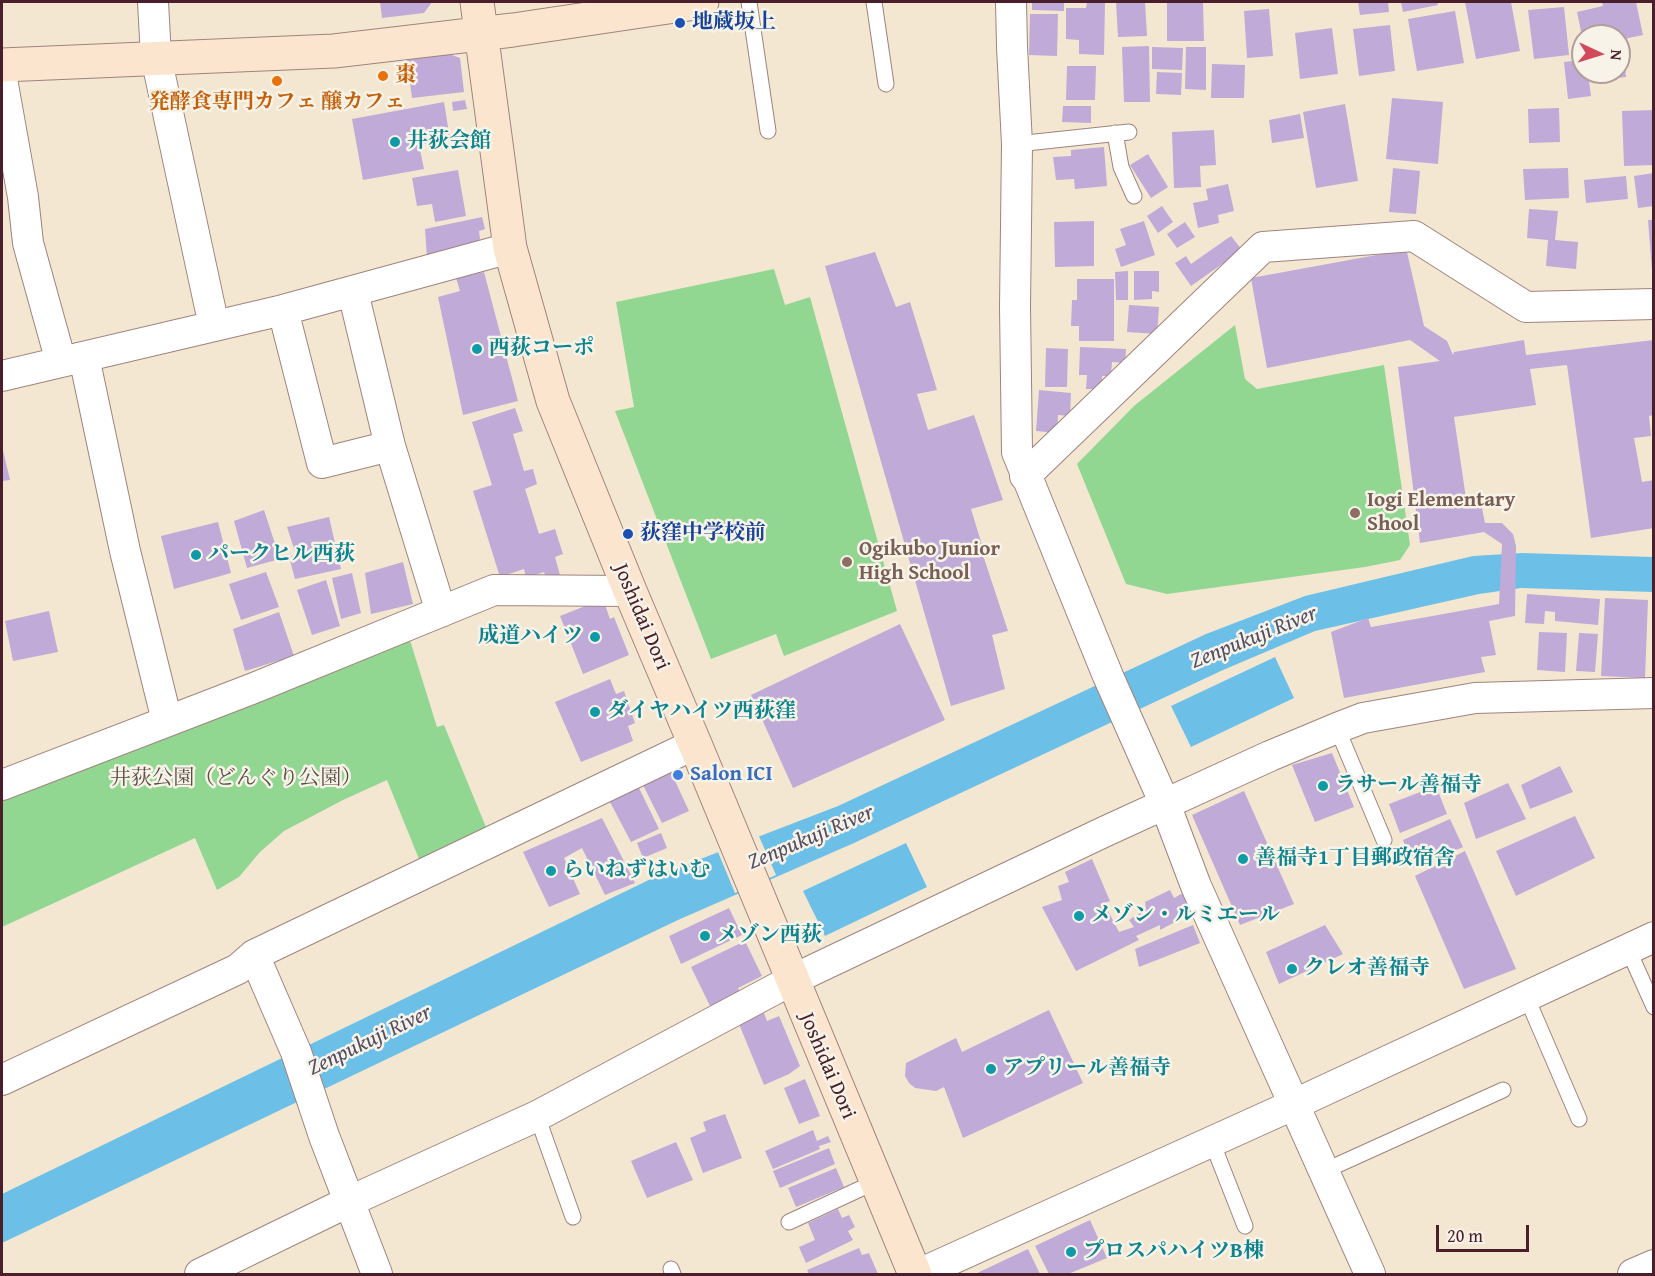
<!DOCTYPE html>
<meta charset="utf-8">
<style>
body{margin:0}
#map{position:relative;width:1655px;height:1276px;overflow:hidden;background:#f4e7d1;font-family:"Gentium Book Plus",serif}
canvas{display:block}
.frame{position:absolute;inset:0;border:3px solid #4a1f2b;pointer-events:none}
.north{position:absolute;left:1571px;top:24px;width:60px;height:60px;box-sizing:border-box;background:#f7f3e8;border:2px solid #b29e9c;border-radius:50%;rotate:94deg;font-size:16px;font-weight:700;line-height:24px;text-align:center;color:#4a1f2b}
.north::after{content:'';display:block;margin:auto;width:21px;height:27px;background:#d1495b;clip-path:polygon(50% 0,100% 100%,50% 72%,0 100%)}
.scale{position:absolute;left:1436px;top:1225px;width:93px;height:27px;box-sizing:border-box;border:3px solid #4a1f2b;border-top:0;padding-left:8px;font-size:18px;line-height:21px;white-space:nowrap;color:#4a1f2b;-webkit-text-stroke:4px #f7f3e8;paint-order:stroke}
</style>
<div id="map">
<canvas width="1655" height="1276"></canvas>
<div class="frame"></div>
<div class="north">N</div>
<div class="scale">20 m</div>
</div>
<script>
const c = document.querySelector('canvas').getContext('2d');
c.lineJoin = 'round';
function fill(path, color) { c.fillStyle = color; c.fill(path, 'evenodd'); }
const toPath = rows => new Path2D(rows.map(r => 'M' + r).join(''));
function strokePath(path, color, width, dash) { c.strokeStyle = color; c.lineWidth = width; c.lineCap = dash ? 'butt' : 'round'; c.setLineDash(dash || []); c.stroke(path); }
function drawText(font, color, halo, rows, align = 'center') {
  c.font = font + ' "Gentium Book Plus","Noto Serif JP",serif'; c.lineWidth = 5; c.setLineDash([]); c.textBaseline = 'middle'; c.strokeStyle = halo; c.fillStyle = color; for (const [text, x, y, turn = 0] of rows) {
    c.save(); c.translate(x, y); c.rotate((+turn || 0) * Math.PI / 180); c.textAlign = isNaN(turn) ? turn : align; if (halo) c.strokeText(text, 0, 0); c.fillText(text, 0, 0); c.restore();
  }
}
const green = toPath([
 [774,269,785,305,810,297,897,611,784,656,776,634,711,659,615,411,634,407,616,302],
 [1235,325,1245,379,1257,389,1384,365,1410,545,1400,560,1365,567,1167,594,1126,584,1077,464,1134,406],
 [409,637,437,727,444,725,488,832,421,864,387,780,343,800,284,831,260,852,239,877,217,890,195,838,2,927,2,792]
]);
const water = toPath([
 [1522,553,1653,557,1653,592,1521,588,1479,594,1315,631,1223,670,854,843,678,920,2,1243,2,1194,659,875,838,806,1206,634,1305,596,1473,556],
 [1275,657,1294,698,1191,747,1171,706],
 [906,843,927,887,825,936,803,891]
]);
const pier = toPath([
 [758,834,776,875,735,893,718,852]
]);
const building = toPath([
 [380,2,432,2,424,13,382,18],
 [1032,2,1064,2,1064,11,1032,10],
 [1087,2,1105,2,1104,55,1079,54,1079,40,1066,39,1066,8,1086,8],
 [1116,2,1145,2,1147,36,1118,37],
 [1203,2,1204,41,1167,41,1167,3],
 [1358,2,1388,2,1389,12,1360,15],
 [1401,2,1437,2,1438,5,1403,12],
 [1465,2,1511,2,1520,51,1476,59],
 [1602,2,1636,2,1643,35,1619,40,1619,36,1582,36,1577,12,1603,6],
 [1564,7,1569,55,1534,59,1528,10],
 [1269,9,1273,56,1247,58,1244,11],
 [1455,11,1464,63,1417,71,1408,19],
 [1030,14,1058,14,1057,56,1029,55],
 [1390,25,1395,71,1359,76,1353,29],
 [1332,28,1338,74,1300,79,1295,33],
 [1149,46,1150,102,1124,102,1122,47],
 [1152,47,1183,48,1182,70,1152,69],
 [1186,47,1206,47,1206,90,1185,89],
 [449,54,460,58,464,92,412,98,407,60],
 [1619,55,1624,55,1626,77,1589,81,1591,96,1568,99,1564,62,1583,60,1583,72,1619,72],
 [1212,64,1245,65,1244,98,1211,98],
 [1067,66,1096,66,1095,100,1066,100],
 [1157,72,1182,73,1181,95,1156,94],
 [1392,98,1443,102,1438,164,1386,159],
 [465,100,467,109,453,111,452,102],
 [444,102,450,139,419,145,424,169,363,180,352,119],
 [1345,104,1358,181,1316,188,1303,112],
 [1063,106,1091,106,1091,123,1062,122],
 [1559,108,1560,142,1529,143,1528,109],
 [1654,110,1654,165,1624,166,1622,111],
 [1300,114,1304,138,1272,143,1269,120],
 [1214,130,1216,165,1200,166,1201,187,1174,188,1172,132],
 [1104,147,1107,186,1075,189,1074,179,1056,180,1053,157,1071,156,1071,150],
 [1148,154,1168,187,1151,198,1130,165],
 [1393,168,1420,171,1416,214,1389,212],
 [1568,168,1569,198,1525,200,1523,169],
 [458,170,466,216,435,222,432,204,417,206,412,178],
 [1654,173,1654,206,1638,208,1634,176],
 [1626,176,1628,199,1586,203,1584,180],
 [1228,184,1234,211,1218,215,1219,223,1198,228,1193,203,1208,200,1206,189],
 [1162,206,1173,222,1158,233,1147,216],
 [1529,209,1558,211,1555,240,1578,242,1576,269,1546,266,1548,240,1527,238],
 [482,217,485,229,479,231,480,239,476,245,427,258,425,229],
 [1648,220,1654,220,1654,270,1652,270],
 [1094,221,1094,266,1055,267,1054,222],
 [1144,221,1155,255,1121,267,1115,249,1126,245,1120,229],
 [1185,222,1195,237,1177,248,1167,234],
 [1231,236,1242,250,1191,286,1175,263,1186,256,1191,264],
 [875,252,896,307,910,302,937,390,917,394,928,430,974,415,1003,500,971,509,982,545,973,548,980,546,1008,631,992,635,1005,689,951,706,825,266],
 [1393,252,1407,252,1424,326,1447,341,1453,355,1454,352,1524,340,1526,355,1654,340,1654,415,1649,416,1651,436,1634,438,1642,482,1654,480,1654,528,1591,538,1567,365,1530,369,1536,405,1454,417,1467,505,1481,503,1485,523,1502,523,1513,534,1516,546,1515,616,1489,621,1496,655,1481,657,1485,672,1344,698,1331,632,1368,618,1371,627,1499,604,1502,544,1484,532,1420,543,1398,367,1440,361,1410,340,1267,368,1251,278],
 [1128,271,1128,300,1116,300,1115,272],
 [1134,271,1159,271,1159,292,1152,291,1152,299,1134,300],
 [484,272,518,401,463,415,438,297,460,291,456,278],
 [1077,279,1114,279,1114,341,1079,341,1079,326,1071,326,1072,300,1077,300],
 [1129,305,1159,307,1157,334,1127,332],
 [1080,347,1126,349,1125,363,1112,362,1111,376,1102,376,1102,389,1086,389,1087,375,1079,375],
 [1046,348,1068,349,1067,387,1045,387],
 [1039,390,1071,393,1070,416,1058,415,1057,433,1036,431],
 [515,408,523,431,513,434,524,471,533,469,537,484,525,489,539,534,555,529,563,554,555,557,560,575,547,580,544,572,526,578,524,569,500,577,473,491,492,485,472,422],
 [2,446,10,480,2,481],
 [264,510,280,559,247,568,234,521],
 [329,517,341,569,295,579,289,557,296,555,287,527],
 [218,522,231,573,174,589,161,536],
 [403,562,413,604,371,614,365,573],
 [266,572,279,607,241,620,229,584],
 [352,573,361,613,341,619,332,578],
 [326,580,340,626,312,635,297,590],
 [1527,594,1600,599,1598,625,1555,621,1555,612,1545,611,1544,624,1525,623],
 [1605,598,1648,600,1645,678,1601,676],
 [603,599,610,619,614,617,629,655,583,674,560,616],
 [49,611,58,652,13,661,5,621],
 [279,612,294,656,245,671,233,629],
 [900,624,945,720,793,788,751,695],
 [1539,632,1567,633,1565,672,1537,670],
 [1579,633,1598,634,1595,672,1576,671],
 [610,679,616,694,624,691,635,723,628,726,633,741,581,762,555,702],
 [1332,753,1354,807,1315,822,1292,765],
 [1560,766,1573,792,1530,809,1521,785],
 [670,770,689,811,662,823,642,783],
 [1508,783,1526,819,1476,839,1464,803],
 [638,786,659,829,631,842,610,802],
 [1436,786,1447,814,1400,833,1389,804],
 [1244,791,1294,904,1240,925,1192,815],
 [1575,816,1595,858,1516,896,1496,851],
 [602,818,635,883,605,895,582,848,564,858,580,894,549,907,523,852],
 [1450,819,1463,847,1414,868,1403,840],
 [661,833,667,848,643,858,637,843],
 [1465,851,1516,969,1464,989,1415,876],
 [1092,859,1110,901,1104,903,1119,932,1134,927,1129,920,1146,909,1145,902,1170,890,1174,898,1183,893,1192,913,1160,930,1160,925,1136,936,1139,940,1076,971,1042,907,1062,900,1058,886,1069,882,1065,872],
 [729,908,742,935,681,964,669,936],
 [1193,925,1200,943,1139,967,1135,949],
 [1325,925,1343,954,1279,984,1266,952],
 [745,941,762,976,738,988,741,994,711,1008,691,967],
 [1049,1010,1083,1083,963,1138,944,1087,936,1091,915,1088,909,1083,905,1076,906,1063,956,1038,962,1052],
 [764,1013,767,1021,779,1016,800,1066,789,1074,764,1085,739,1024],
 [805,1079,820,1116,799,1124,784,1088],
 [725,1114,742,1158,703,1173,690,1138,706,1131,703,1122],
 [813,1130,817,1141,828,1136,831,1142,819,1146,820,1149,773,1169,765,1151],
 [676,1142,693,1180,647,1198,631,1161],
 [829,1148,835,1164,780,1188,773,1171],
 [836,1168,844,1187,796,1207,788,1188],
 [838,1209,842,1218,849,1215,855,1227,848,1231,853,1240,806,1263,799,1247,815,1240,808,1223],
 [1090,1220,1107,1258,1068,1274,1049,1274,1035,1246],
 [859,1248,862,1255,869,1253,878,1274,809,1274,807,1270],
 [1028,1249,1040,1274,975,1274]
]);
const lane = toPath([
 [749,2,768,131],
 [874,2,886,84],
 [1115,133,1121,167,1134,196],
 [1017,144,1129,132],
 [1337,728,1384,840],
 [1628,949,1654,1007],
 [1526,996,1579,1119],
 [537,1116,573,1217],
 [1212,1142,1245,1226],
 [1324,1171,1503,1090],
 [789,1222,875,1182],
 [671,1269,673,1274]
]);
const street = toPath([
 [153,2,156,57,214,326],
 [1011,2,1012,47,1017,144,1015,307,1017,452,1108,676,1165,804,1196,886,1370,1274],
 [2,79,23,197,28,243,61,362],
 [353,292,390,446,441,612],
 [283,310,322,463,390,446],
 [84,357,125,551,167,721],
 [2,376,283,310,510,248],
 [1025,476,1263,247,1414,236,1526,307,1654,304],
 [2,785,254,688,494,590,630,591],
 [254,955,296,1052,324,1136,377,1274],
 [2,1080,238,969,254,955,695,744],
 [200,1274,348,1202,537,1116,792,980,1106,831,1270,756,1337,728,1363,718,1475,698,1654,693],
 [919,1274,1295,1104,1654,937],
 [1633,1274,1654,1265]
]);
const secondary = toPath([
 [477,2,510,248,553,401,630,591,695,744,915,1274],
 [2,65,334,51,513,30,702,2]
]);
const markers = [
 [680,23,6,"#1a4fb4"],
 [383,76,6,"#e8710a"],
 [277,81,6,"#e8710a"],
 [395,142,6,"#0f9aa8"],
 [477,349,6,"#0f9aa8"],
 [1355,513,6,"#8d6e63"],
 [628,534,6,"#1a4fb4"],
 [196,555,6,"#0f9aa8"],
 [847,562,6,"#8d6e63"],
 [595,637,6,"#0f9aa8"],
 [595,712,6,"#0f9aa8"],
 [678,775,6,"#3f7fe0"],
 [1323,786,6,"#0f9aa8"],
 [1243,859,6,"#0f9aa8"],
 [551,871,6,"#0f9aa8"],
 [1079,916,6,"#0f9aa8"],
 [705,936,6,"#0f9aa8"],
 [1292,969,6,"#0f9aa8"],
 [991,1069,6,"#0f9aa8"],
 [1071,1252,6,"#0f9aa8"]
];
const transitNames = [
 ["地蔵坂上",692,23],
 ["荻窪中学校前",640,534]
];
const foodNames = [
 ["棗",395,76],
 ["発酵食専門カフェ 醸カフェ",277,103,"center"]
];
const cultureNames = [
 ["井荻会館",407,142],
 ["西荻コーポ",489,349],
 ["パークヒル西荻",208,555],
 ["成道ハイツ",583,637,"right"],
 ["ダイヤハイツ西荻窪",607,712],
 ["ラサール善福寺",1335,786],
 ["善福寺1丁目郵政宿舎",1255,859],
 ["らいねずはいむ",563,871],
 ["メゾン・ルミエール",1091,916],
 ["メゾン西荻",717,936],
 ["クレオ善福寺",1304,969],
 ["アプリール善福寺",1003,1069],
 ["プロスパハイツB棟",1083,1252]
];
const educationNames = [
 ["Iogi Elementary",1367,501],
 ["Shool",1367,525],
 ["Ogikubo Junior",859,550],
 ["High School",859,574]
];
const streetNames = [
 ["Joshidai Dori",641,617,67],
 ["Joshidai Dori",827,1066,67]
];
const shopNames = [
 ["Salon ICI",690,775]
];
const parkNames = [
 ["井荻公園（どんぐり公園）",236,779]
];
const waterNames = [
 ["Zenpukuji River",1254,638,-22],
 ["Zenpukuji River",811,838,-23],
 ["Zenpukuji River",370,1041,-26]
];
fill(green, '#91d791');
fill(water, '#6cc0e8');
fill(pier, '#f4e7d1');
fill(building, '#bfaad8');
strokePath(lane, '#9f837e', 17);
strokePath(street, '#9f837e', 32);
strokePath(secondary, '#9f837e', 35);
strokePath(lane, '#fff', 15);
strokePath(street, '#fff', 30);
strokePath(secondary, '#fbe5cf', 33);
for (const [x, y, r, color] of markers) { const dot = new Path2D(); dot.arc(x, y, r, 0, 2 * Math.PI); c.fillStyle = color; c.fill(dot); strokePath(dot, '#f7f3e8', 2); }
drawText('bold 21px', '#164399', '#f7f3e8', transitNames, 'left');
drawText('bold 21px', '#c56008', '#f7f3e8', foodNames, 'left');
drawText('bold 21px', '#0d838f', '#f7f3e8', cultureNames, 'left');
drawText('bold 21px', '#785e54', '#f7f3e8', educationNames, 'left');
drawText('21px', '#4a1f2b', '#f7f3e8', streetNames);
drawText('bold 21px', '#366cbe', '#f7f3e8', shopNames, 'left');
drawText('21px', '#5c4d44', '#f7f3e8', parkNames);
drawText('italic 22px', '#544f64', '#f7f3e8', waterNames);
</script>
